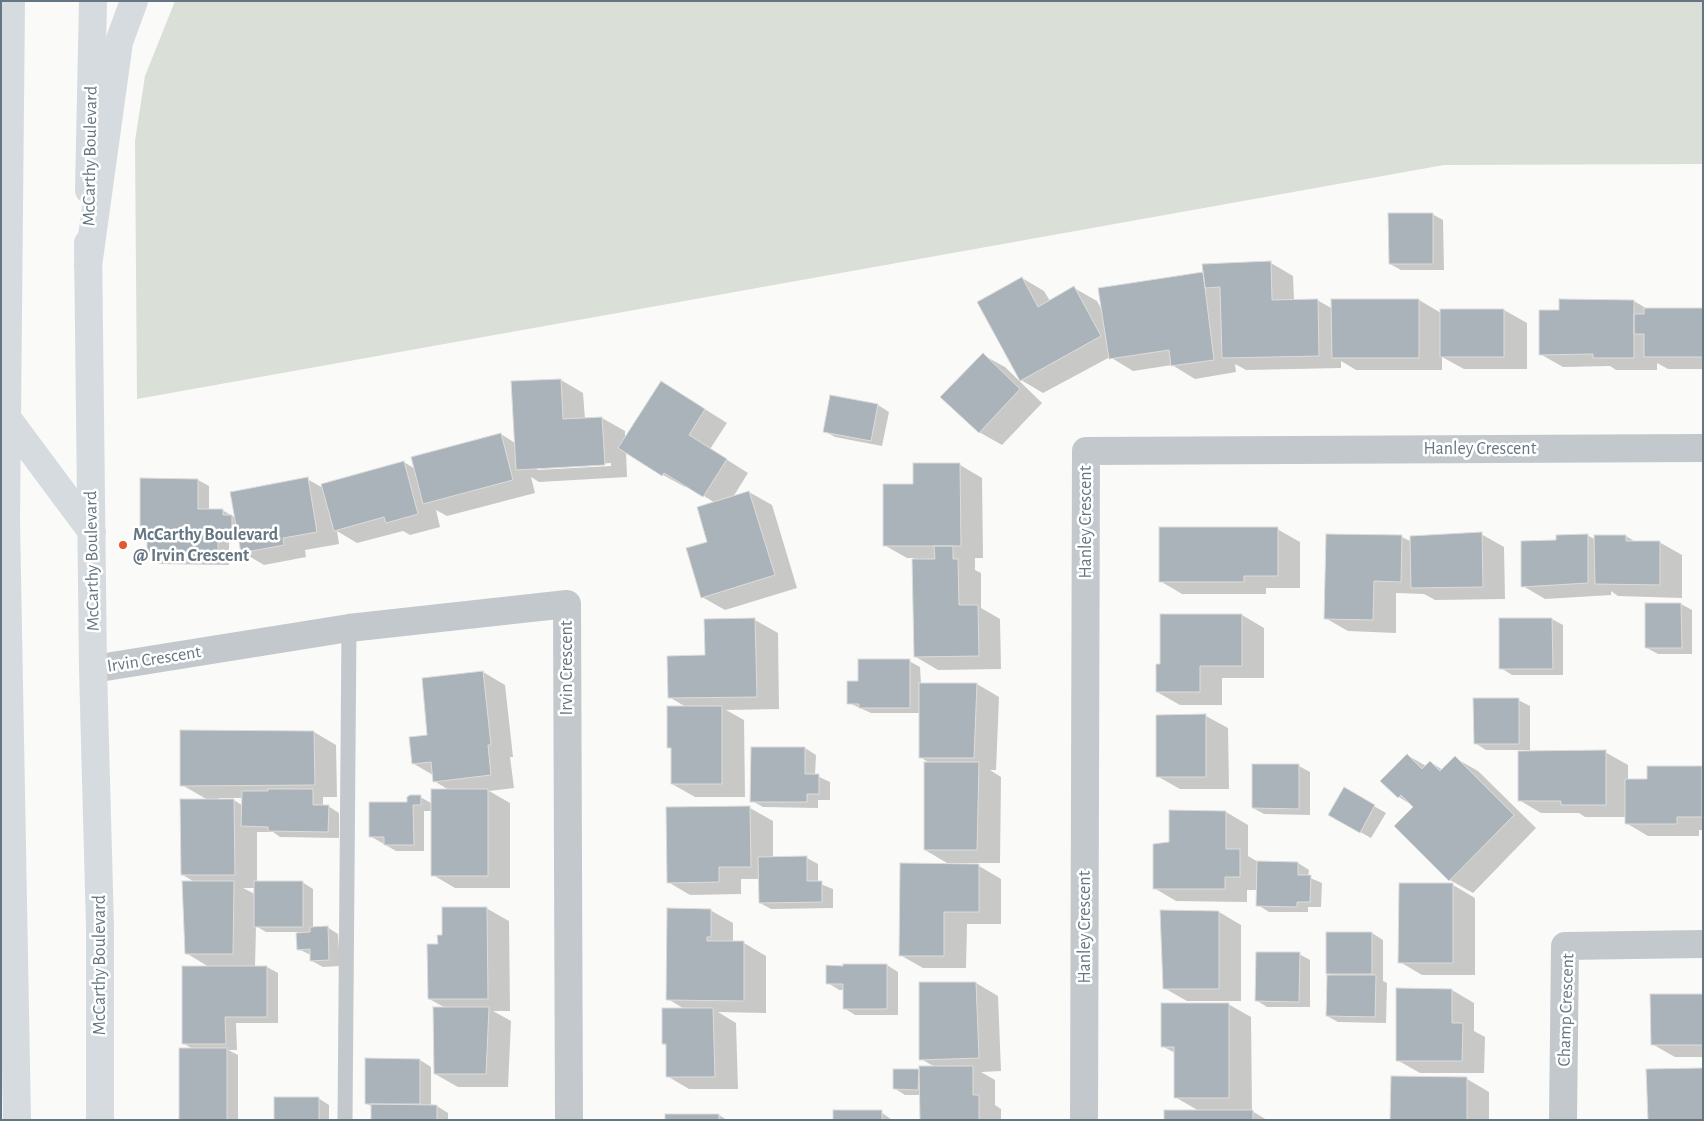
<!DOCTYPE html>
<style>
body{margin:0}
#map{position:relative;width:1704px;height:1121px;overflow:hidden;background:#fafaf8;font-family:"Alegreya Sans",sans-serif}
canvas{display:block}
.frame{position:absolute;inset:0;border:2px solid #657683;pointer-events:none}
</style>
<div id="map">
<canvas width="1704" height="1121"></canvas>
<div class="frame"></div>
</div>
<script>
const c = document.querySelector('canvas').getContext('2d');
c.lineJoin = 'round';
function fill(path, color) { c.fillStyle = color; c.fill(path, 'evenodd'); }
const toPath = rows => new Path2D(rows.map(r => 'M' + r).join(''));
function strokePath(path, color, width, dash) { c.strokeStyle = color; c.lineWidth = width; c.lineCap = dash ? 'butt' : 'round'; c.setLineDash(dash || []); c.stroke(path); }
function drawText(font, color, halo, rows, align = 'center') {
  c.font = font + ' "Alegreya Sans",sans-serif'; c.lineWidth = 5; c.setLineDash([]); c.textBaseline = 'middle'; c.strokeStyle = halo; c.fillStyle = color; for (const [text, x, y, turn = 0] of rows) {
    c.save(); c.translate(x, y); c.rotate((+turn || 0) * Math.PI / 180); c.textAlign = isNaN(turn) ? turn : align; if (halo) c.strokeText(text, 0, 0); c.fillText(text, 0, 0); c.restore();
  }
}
const green = toPath([
 [175,1,1703,1,1703,164,1444,165,137,399,135,141,145,76]
]);
const shadow = toPath([
 [1432,214,1443,220,1444,270,1401,270,1390,264],
 [1271,263,1293,276,1294,301,1317,300,1333,309,1419,300,1441,313,1504,310,1527,323,1527,369,1464,369,1442,357,1442,370,1356,370,1341,361,1341,368,1246,370,1235,364,1236,372,1195,379,1172,365,1133,371,1110,357,1043,393,1021,380,1022,278,1044,291,1050,301,1074,288,1097,301,1103,312,1100,289],
 [1560,300,1634,301,1649,310,1703,310,1703,369,1668,369,1657,363,1657,370,1616,370,1610,366,1563,367,1540,354,1560,311],
 [983,355,1005,367,1042,403,1002,445,979,432],
 [561,380,583,393,585,419,602,418,625,431,625,439,684,396,727,423,710,449,748,473,733,497,749,492,772,505,797,588,725,610,702,597,715,503,687,485,685,487,663,475,626,451,627,477,539,482,531,477,535,493,447,516,436,510,440,527,410,535,403,531,357,543,337,531,339,544,305,550,306,557,264,565,242,552,239,538,229,538,229,565,159,564,148,558,148,534,141,525,198,480,209,486,209,510,222,510,236,518,307,479,323,488,404,462,415,469,501,434,515,443],
 [611,463,611,466,537,470,537,467],
 [878,405,889,412,882,446,835,437,824,431],
 [960,465,982,478,983,558,975,558,975,570,981,573,981,608,1000,619,1001,669,938,670,916,657,914,558,907,558,884,545],
 [1277,529,1300,542,1300,588,1266,588,1266,594,1182,594,1160,581],
 [1481,534,1504,547,1505,599,1435,600,1424,594,1396,593,1396,633,1348,631,1325,618,1402,537,1412,542],
 [1587,535,1596,540,1626,536,1636,542,1659,542,1682,555,1682,598,1618,596,1611,591,1611,595,1545,599,1523,586,1557,542],
 [1681,604,1692,610,1692,654,1658,654,1647,648],
 [1242,615,1264,628,1264,678,1222,678,1222,705,1180,705,1157,692,1161,665],
 [1552,619,1563,625,1563,675,1512,675,1501,668],
 [706,620,755,620,778,633,779,709,726,710,744,720,745,797,695,797,672,784,672,749,668,747,686,707,669,697,706,656],
 [909,661,920,667,921,684,977,684,999,697,996,770,990,770,1001,777,1000,863,947,863,925,850,931,764,920,757,920,713,871,713,849,703,860,683],
 [483,672,505,685,513,757,510,757,514,788,489,791,510,803,510,888,455,888,433,875,433,811,424,811,424,851,396,851,370,836,409,803,420,797,433,804,449,790,434,781,433,775,414,764,429,736],
 [1518,700,1530,706,1530,750,1486,750,1475,743],
 [1206,716,1228,728,1229,789,1180,789,1157,776],
 [314,732,336,745,337,797,323,797,323,806,328,806,339,813,339,838,280,837,273,832,257,832,257,882,302,882,313,889,313,928,327,927,338,934,340,966,323,967,312,961,311,955,298,949,298,932,266,932,256,926,255,967,267,967,278,973,278,1023,236,1023,237,1050,228,1050,238,1055,238,1120,180,1120,193,1049,183,1043,209,967,186,953,196,883,183,875,208,800,182,785],
 [219,798,243,798,243,806,234,800,219,800],
 [243,888,255,888,255,894],
 [805,748,816,755,815,775,830,782,830,800,818,800,818,808,763,807,752,801],
 [1605,752,1628,765,1628,780,1648,780,1703,768,1703,830,1699,830,1699,836,1648,836,1626,823,1626,817,1585,817,1579,813,1541,813,1519,800],
 [1407,755,1426,766,1430,762,1443,770,1455,758,1478,771,1536,828,1473,893,1450,880,1396,826,1415,807,1399,797,1382,781],
 [1299,766,1310,772,1310,815,1264,814,1253,808],
 [1344,789,1386,813,1371,838,1330,815],
 [668,808,750,808,773,821,773,858,807,858,818,864,818,883,833,889,833,908,771,909,760,903,760,879,741,879,741,894,690,895,668,882],
 [1226,812,1248,825,1248,856,1260,863,1298,863,1309,870,1308,877,1322,883,1321,907,1308,907,1308,912,1269,912,1258,905,1258,890,1247,890,1247,902,1176,901,1154,888,1171,844],
 [979,866,1001,879,1001,924,967,924,966,968,923,968,900,955],
 [1453,885,1475,898,1475,975,1422,975,1400,962],
 [486,908,509,921,510,1011,493,1011,511,1021,508,1087,458,1087,435,1074,446,1008,429,999,439,945,443,936],
 [710,910,733,923,733,943,744,943,766,956,766,1013,718,1012,736,1023,738,1089,689,1089,667,1076,667,1046,663,1044,686,1010,668,999],
 [1219,912,1241,925,1241,1001,1187,1001,1164,988],
 [1372,933,1383,940,1383,981,1387,983,1386,1023,1338,1022,1327,1016,1333,976,1327,973],
 [1299,954,1310,960,1310,1007,1267,1007,1256,1000],
 [887,965,898,972,898,1015,855,1015,844,1008,844,990,839,990,828,983,828,966],
 [976,983,998,996,1001,1071,981,1072,995,1080,995,1105,1001,1109,1001,1120,921,1120,921,1095,905,1095,894,1088,918,1071,921,1072,935,1067,921,1059],
 [1452,990,1474,1003,1474,1031,1485,1037,1484,1073,1420,1073,1397,1060],
 [1703,995,1703,1057,1675,1057,1652,1044],
 [1228,1004,1251,1017,1252,1111,1267,1120,1165,1120,1199,1111,1175,1097,1175,1053,1162,1046],
 [420,1060,431,1067,431,1106,437,1106,448,1113,448,1120,372,1120,372,1107,366,1103],
 [1467,1079,1489,1092,1489,1120,1391,1120],
 [318,1098,329,1105,329,1120,275,1120],
 [881,1112,892,1120,834,1120],
 [719,1115,727,1120,666,1120]
]);
const building = toPath([
 [1388,213,1433,213,1433,264,1389,264,1388,213],
 [1271,261,1272,300,1318,299,1319,356,1222,358,1220,287,1205,288,1202,264,1271,261],
 [1203,272,1214,360,1171,366,1169,350,1109,359,1098,288,1203,272],
 [1022,277,1038,307,1074,286,1101,336,1020,381,977,302,1022,277],
 [1331,299,1419,299,1419,358,1332,358,1331,299],
 [1559,299,1634,300,1634,358,1593,358,1593,354,1539,355,1539,310,1559,310,1559,299],
 [1644,308,1703,308,1703,357,1644,357,1644,334,1634,334,1634,314,1644,314,1644,308],
 [1440,309,1504,309,1504,357,1440,357,1440,309],
 [983,353,1020,389,979,433,940,397,983,353],
 [561,379,563,419,602,417,605,465,516,470,511,381,561,379],
 [661,381,705,409,689,435,727,459,703,497,664,473,662,476,618,448,661,381],
 [830,395,878,404,871,441,823,432,830,395],
 [501,433,513,480,423,504,411,457,501,433],
 [404,461,418,514,386,523,384,517,334,531,321,484,404,461],
 [913,463,960,463,961,546,883,546,883,484,913,484,913,463],
 [308,477,317,532,283,538,284,545,241,553,230,492,308,477],
 [140,478,198,479,198,509,223,509,223,515,232,515,232,532,218,532,218,559,147,559,147,532,144,532,144,526,140,526,140,478],
 [749,491,775,575,701,598,686,548,707,542,697,507,749,491],
 [1159,527,1278,527,1278,576,1244,576,1244,582,1159,582,1159,527],
 [1482,532,1483,587,1411,588,1410,536,1482,532],
 [1326,534,1402,535,1401,582,1374,581,1373,620,1324,619,1326,534],
 [1588,534,1588,583,1521,587,1521,541,1556,540,1556,535,1588,534],
 [1594,535,1626,535,1626,541,1660,541,1660,585,1595,584,1594,535],
 [934,546,953,546,953,559,958,559,959,605,978,605,979,656,914,657,912,559,935,559,934,546],
 [1645,603,1681,603,1682,648,1645,648,1645,603],
 [1160,614,1242,614,1242,666,1200,666,1200,692,1156,692,1156,664,1160,664,1160,614],
 [755,618,757,697,668,698,667,656,705,655,704,619,755,618],
 [1499,618,1552,618,1553,669,1499,669,1499,618],
 [858,659,910,659,910,708,859,708,859,704,847,704,847,681,858,681,858,659],
 [483,671,491,745,488,745,491,775,433,782,431,762,412,764,409,737,427,735,422,678,483,671],
 [919,683,977,683,974,758,919,758,919,683],
 [1473,698,1519,698,1519,744,1474,744,1473,698],
 [667,706,722,706,722,784,671,784,671,748,667,748,667,706],
 [1206,714,1206,777,1156,777,1156,715,1206,714],
 [180,730,314,731,315,785,180,786,180,730],
 [751,747,805,747,805,774,819,774,819,794,807,794,807,802,750,802,751,747],
 [1606,750,1606,805,1561,805,1561,801,1518,801,1518,751,1606,750],
 [1407,754,1422,769,1430,761,1440,771,1455,756,1514,815,1449,881,1394,826,1413,807,1401,795,1398,798,1380,781,1407,754],
 [924,762,979,762,977,850,924,850,924,762],
 [1252,764,1299,764,1299,809,1252,808,1252,764],
 [1647,766,1702,766,1702,817,1677,817,1677,824,1625,824,1625,779,1647,779,1647,766],
 [1344,787,1375,805,1360,833,1328,815,1344,787],
 [268,789,313,789,313,805,329,805,328,832,268,831,268,827,241,826,242,791,268,791,268,789],
 [431,789,488,789,488,876,431,876,431,789],
 [410,795,421,795,421,805,413,805,414,845,384,845,384,837,369,837,369,802,407,802,407,797,410,795],
 [180,799,234,799,235,875,181,875,180,799],
 [750,806,751,867,719,867,719,882,667,883,666,807,750,806],
 [1169,810,1226,811,1226,849,1240,849,1240,877,1225,877,1225,889,1153,889,1153,844,1169,842,1169,810],
 [807,856,807,881,822,881,822,902,759,903,758,857,807,856],
 [1257,861,1298,862,1298,875,1311,875,1310,902,1297,902,1297,907,1256,906,1257,861],
 [900,863,979,864,979,912,944,912,944,956,899,956,900,863],
 [182,881,234,881,233,954,185,954,182,881],
 [254,881,303,881,303,927,254,927,254,881],
 [1399,883,1453,883,1453,963,1398,963,1399,883],
 [442,907,487,907,488,999,428,999,427,944,438,944,437,935,442,935,442,907],
 [667,908,711,909,711,937,707,937,707,941,744,941,744,1001,666,1000,667,908],
 [1160,910,1219,911,1219,989,1163,989,1160,910],
 [328,926,329,960,310,961,310,949,297,950,296,933,310,932,310,927,328,926],
 [1326,932,1372,932,1372,974,1326,974,1326,932],
 [1256,952,1300,952,1299,1002,1255,1001,1256,952],
 [843,964,887,964,887,1009,843,1009,843,984,826,984,826,965,843,966,843,964],
 [182,966,267,966,267,1017,225,1017,226,1044,182,1044,182,966],
 [1327,975,1376,975,1375,1017,1326,1016,1327,975],
 [919,982,976,982,979,1058,919,1060,919,982],
 [1396,988,1452,989,1452,1023,1463,1023,1462,1061,1396,1061,1396,988],
 [1650,994,1703,994,1703,1045,1651,1045,1650,994],
 [1161,1003,1229,1003,1229,1098,1174,1098,1174,1047,1161,1047,1161,1003],
 [433,1007,489,1007,486,1074,434,1074,433,1007],
 [662,1008,713,1008,715,1077,666,1077,666,1044,662,1044,662,1008],
 [179,1048,227,1048,227,1120,179,1120,179,1048],
 [365,1058,420,1059,420,1104,365,1104,365,1058],
 [919,1066,973,1066,973,1095,979,1095,979,1120,920,1120,919,1066],
 [1703,1068,1703,1120,1648,1120,1646,1069,1703,1068],
 [893,1069,919,1069,918,1090,893,1089,893,1069],
 [1391,1076,1467,1077,1467,1120,1390,1120,1391,1076],
 [274,1097,319,1097,319,1120,274,1120,274,1097],
 [371,1104,437,1105,437,1120,371,1120,371,1104],
 [833,1110,882,1110,882,1120,833,1120,833,1110],
 [1164,1110,1253,1110,1253,1120,1164,1120,1164,1110],
 [665,1114,719,1114,719,1120,665,1120,665,1114]
]);
const lane = toPath([
 [345,1120,349,628]
]);
const street = toPath([
 [93,669,349,628,567,604,569,1120],
 [1084,1120,1086,451,1703,448],
 [1563,1120,1565,946,1703,944]
]);
const secondary = toPath([
 [11,1,6,521,17,1120],
 [89,190,93,1],
 [88,243,93,669,100,927,100,1120],
 [8,419,92,532]
]);
const primary = toPath([
 [88,266,119,42,134,1]
]);
const markers = [
 [123,545,5,"#e4572e"]
];
const streetNames = [
 ["McCarthy Boulevard",90,156,-89],
 ["Hanley Crescent",1480,449],
 ["Hanley Crescent",1086,522,-90],
 ["McCarthy Boulevard",92,561,-91],
 ["Irvin Crescent",154,659,-9],
 ["Irvin Crescent",567,668,-90],
 ["Hanley Crescent",1085,927,-90],
 ["McCarthy Boulevard",100,965,-90],
 ["Champ Crescent",1566,1010,-88]
];
const poiNames = [
 ["McCarthy Boulevard",133,535],
 ["@ Irvin Crescent",133,556]
];
fill(green, '#dadfd7');
fill(shadow, '#0003');
fill(building, '#aab3b9');
strokePath(building, '#dcdcda', 1);
strokePath(lane, '#c3c8cc', 15);
strokePath(street, '#c3c8cc', 28);
strokePath(secondary, '#d6dbdf', 28);
strokePath(primary, '#d6dbdf', 28);
for (const [x, y, r, color] of markers) { const dot = new Path2D(); dot.arc(x, y, r, 0, 2 * Math.PI); c.fillStyle = color; c.fill(dot); strokePath(dot, '#fff', 2); }
drawText('18px', '#657683', '#fff', streetNames);
drawText('bold 18px', '#657683', '#fff', poiNames, 'left');
</script>
